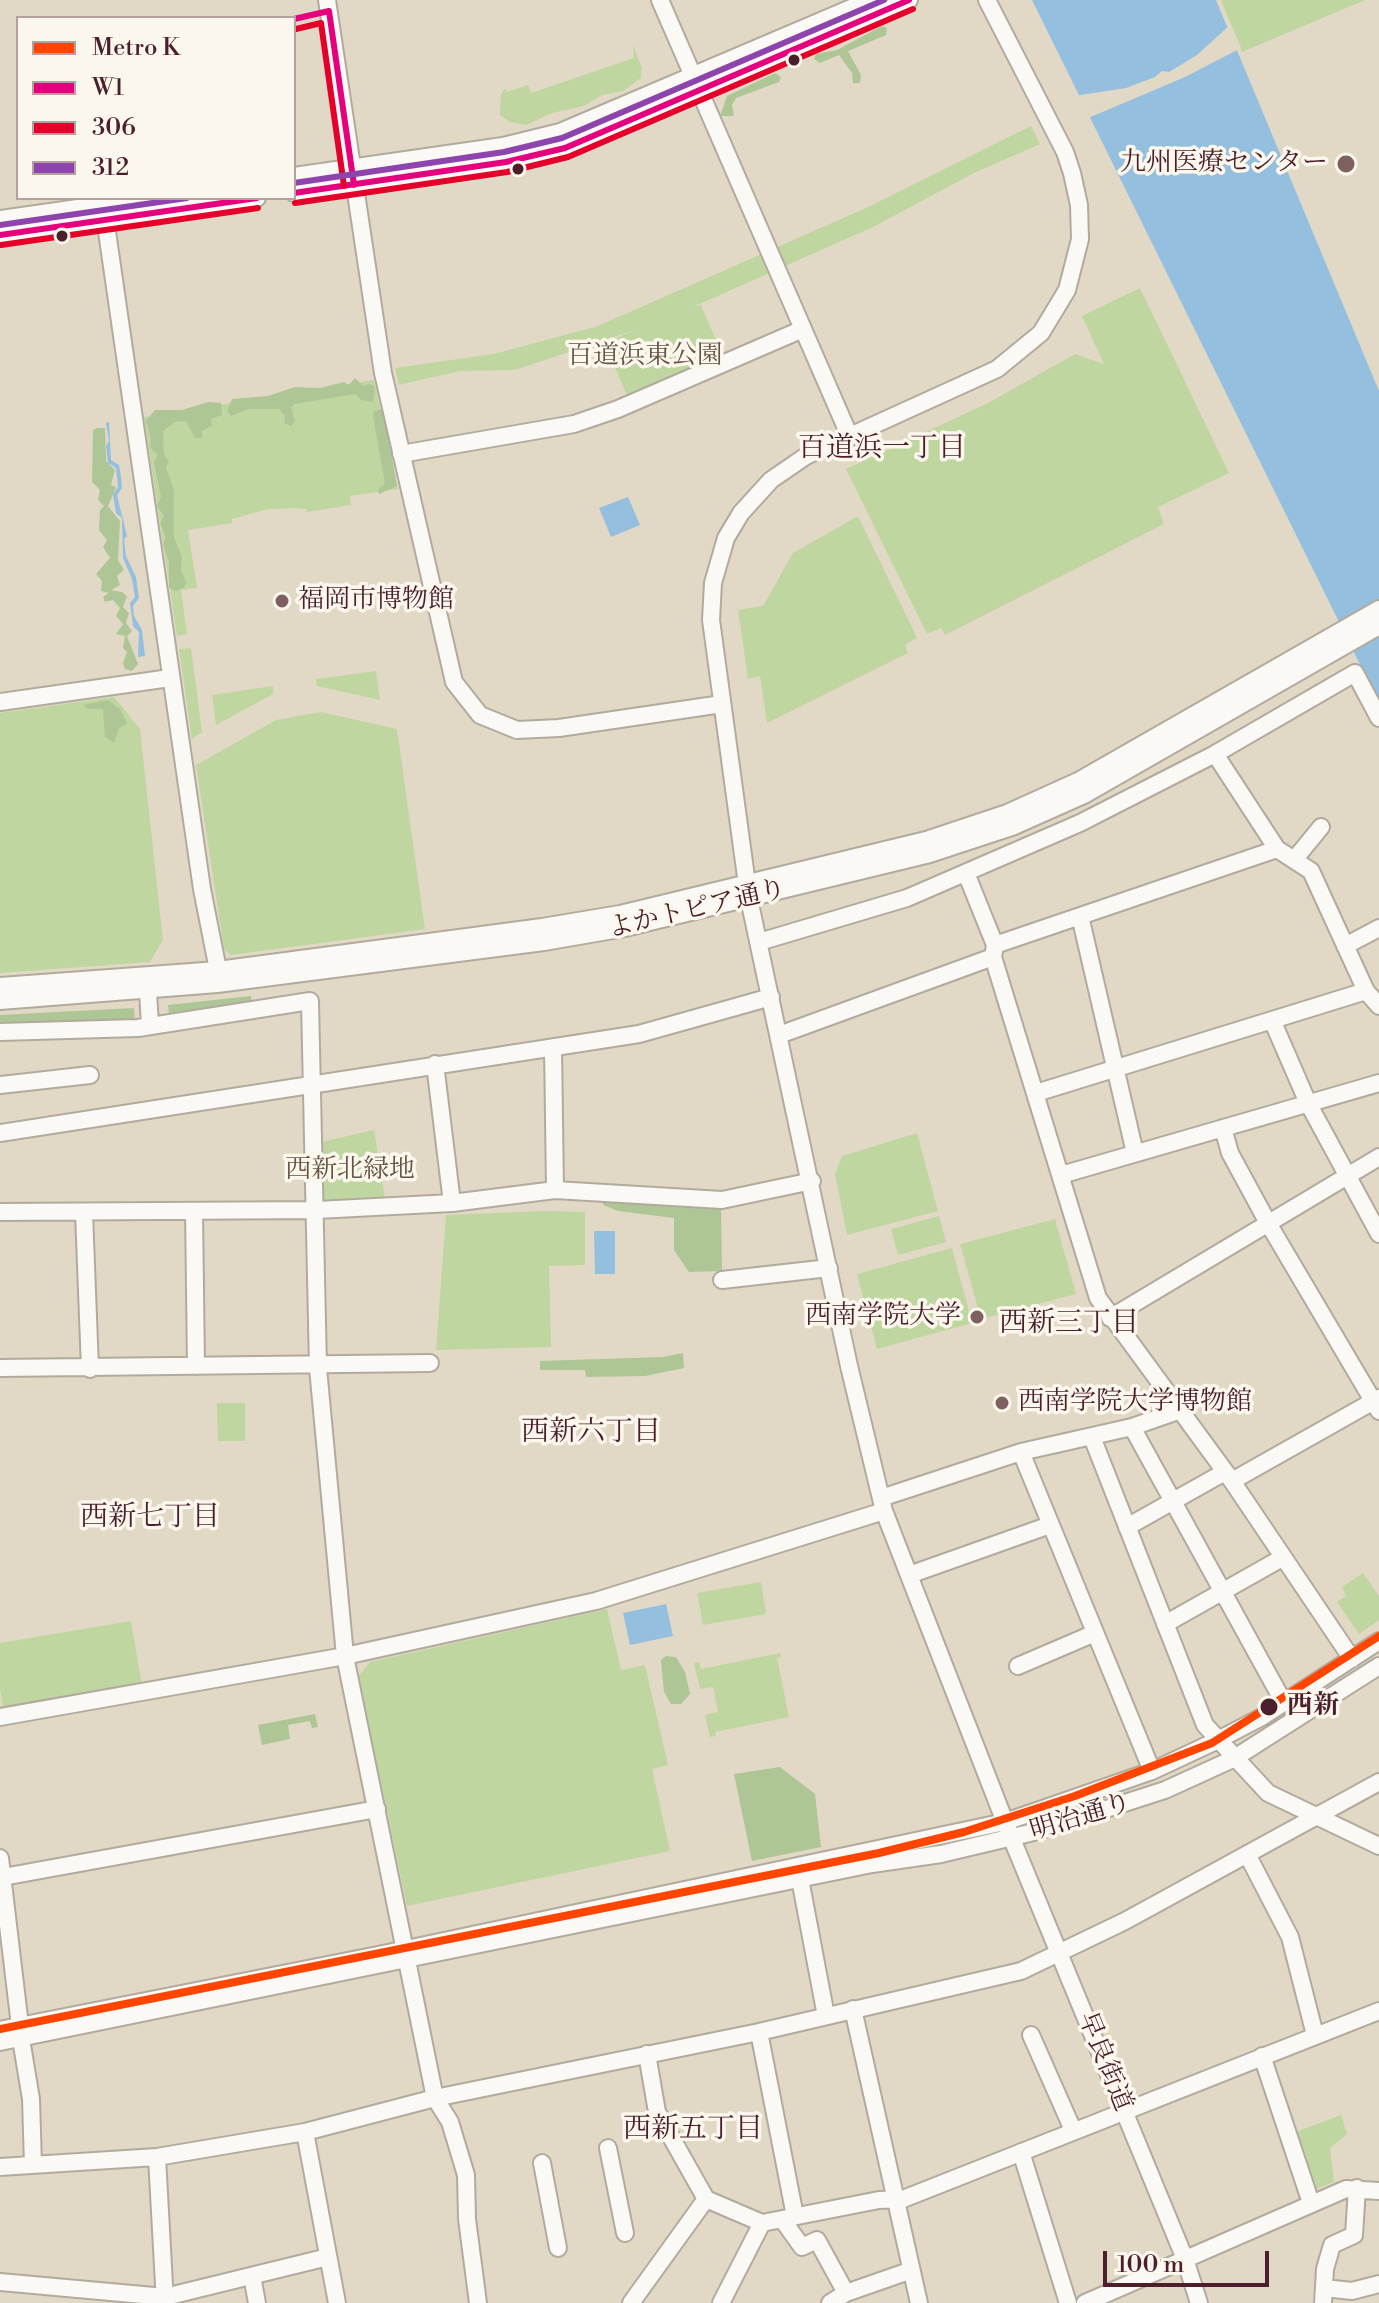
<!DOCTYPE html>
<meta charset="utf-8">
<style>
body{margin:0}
#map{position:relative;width:1379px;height:2303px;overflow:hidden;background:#e1d9c5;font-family:"Libre Bodoni",serif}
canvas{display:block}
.legend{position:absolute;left:16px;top:16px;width:280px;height:184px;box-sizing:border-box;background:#fbf7ec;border:2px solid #b4a19f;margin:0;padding:10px 14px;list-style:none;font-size:24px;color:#4a1f2b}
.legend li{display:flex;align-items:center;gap:16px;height:40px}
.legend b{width:40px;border:2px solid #b4a19f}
.scale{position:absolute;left:1103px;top:2251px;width:166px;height:36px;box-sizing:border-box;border:4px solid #4a1f2b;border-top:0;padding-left:10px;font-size:24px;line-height:28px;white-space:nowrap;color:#4a1f2b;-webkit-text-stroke:6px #fbf7ec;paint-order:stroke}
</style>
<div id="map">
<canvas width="1379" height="2303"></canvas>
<ul class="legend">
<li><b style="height:10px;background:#ff4500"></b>Metro K</li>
<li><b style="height:10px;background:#e5007d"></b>W1</li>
<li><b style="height:10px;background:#e4002b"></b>306</li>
<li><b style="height:10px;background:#8e44ad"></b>312</li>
</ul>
<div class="scale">100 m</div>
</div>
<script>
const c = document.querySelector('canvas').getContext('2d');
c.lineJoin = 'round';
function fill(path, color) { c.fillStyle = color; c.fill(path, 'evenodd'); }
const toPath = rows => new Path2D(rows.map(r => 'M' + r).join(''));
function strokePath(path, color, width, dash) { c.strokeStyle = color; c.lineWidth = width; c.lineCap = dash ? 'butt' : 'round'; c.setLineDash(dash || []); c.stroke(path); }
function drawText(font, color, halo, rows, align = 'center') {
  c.font = font + ' "Libre Bodoni","Noto Serif JP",serif'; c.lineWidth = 7; c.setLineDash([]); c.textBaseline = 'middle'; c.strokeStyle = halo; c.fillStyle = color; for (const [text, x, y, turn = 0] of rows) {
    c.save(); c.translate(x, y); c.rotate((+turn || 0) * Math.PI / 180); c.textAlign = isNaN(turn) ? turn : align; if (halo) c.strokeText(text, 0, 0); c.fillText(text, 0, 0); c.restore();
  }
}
const green = toPath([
 [1221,0,1365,0,1242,52],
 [633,45,642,68,641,78,623,91,602,95,584,106,552,113,526,125,510,122,500,115,501,94,505,88,507,92,528,85,531,93,634,58],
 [1031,126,1040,144,974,173,873,227,693,307,701,305,722,354,627,395,604,343,635,330,515,370,460,371,399,385,395,368,494,354,598,326,866,208],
 [1140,288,1229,473,1158,507,1164,524,945,635,941,628,927,634,846,469,986,404,1075,354,1104,364,1082,316],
 [374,380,398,489,350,496,351,505,307,512,306,509,296,508,268,509,232,519,232,523,188,530,197,588,181,590,187,634,177,636,144,417],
 [858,516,917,638,905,645,908,653,767,723,760,676,748,679,738,610,763,606,793,553],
 [191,648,202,732,192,739,179,649],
 [376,671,380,700,317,686,316,679],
 [273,686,273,694,216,725,212,695],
 [114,697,140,729,163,940,150,962,0,973,0,713],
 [321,712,397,729,425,929,231,955,224,949,196,765,276,720],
 [374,1130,385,1199,323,1205,317,1143],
 [917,1133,938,1211,847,1235,835,1174,842,1156],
 [543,1211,585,1212,585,1265,549,1266,551,1347,436,1350,446,1215],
 [939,1216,946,1242,898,1255,891,1229],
 [1055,1219,1076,1294,981,1319,960,1244],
 [952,1248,972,1323,877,1349,857,1274],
 [217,1403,245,1403,245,1441,218,1441],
 [1363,1573,1379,1596,1379,1620,1359,1634,1337,1602,1346,1596,1342,1587],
 [761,1582,766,1614,703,1625,697,1593],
 [607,1609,621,1670,645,1665,668,1765,652,1769,670,1851,407,1906,358,1677,370,1662],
 [131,1621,142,1686,4,1713,0,1689,0,1643],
 [780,1653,781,1657,777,1658,789,1717,715,1732,716,1736,710,1737,705,1715,718,1712,713,1687,700,1689,694,1663,699,1662,701,1669],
 [1341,2115,1347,2134,1330,2148,1334,2182,1313,2190,1293,2133]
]);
const forest = toPath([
 [882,26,887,28,886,35,848,51,861,75,860,83,853,83,852,73,839,55,820,63,814,59,816,54,837,50],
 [775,73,781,77,779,82,736,98,732,105,734,116,720,116,727,96],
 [355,378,363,386,370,384,375,387,373,402,361,400,355,394,295,404,291,407,295,422,291,426,284,423,285,416,279,409,248,409,231,416,227,412,232,399,268,396,295,387,320,388,344,382,349,385],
 [208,402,221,403,222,415,211,419,212,426,202,431,202,438,195,438,186,421,175,422,163,431,164,454,169,461,166,468,174,491,174,537,182,557,181,571,186,582,184,588,174,591,169,587,169,562,163,544,166,538,160,523,164,516,157,506,161,497,154,462,158,455,150,448,151,438,146,421,155,410,182,410],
 [383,409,397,486,379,494,378,490,385,484,373,416,374,411],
 [97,428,105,428,106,461,115,470,111,485,116,487,108,506,120,521,118,560,124,570,117,576,120,585,111,590,122,592,127,596,123,607,129,613,126,623,132,631,127,636,138,664,132,671,125,669,123,663,127,652,123,648,125,636,116,634,123,624,116,616,120,608,113,600,105,602,103,597,109,593,101,591,102,581,96,574,110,558,103,547,107,540,99,530,100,510,104,506,98,500,100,490,92,482,93,430],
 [108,700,120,709,127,724,119,728,114,743,105,737,103,709,88,709,83,705],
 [251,996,252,1005,169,1014,168,1005],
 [134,1008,135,1022,0,1027,0,1015],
 [604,1198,721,1204,722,1271,689,1272,674,1250,674,1218,618,1211,603,1205],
 [683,1353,684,1368,645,1376,586,1377,585,1370,540,1370,540,1361,663,1357],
 [666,1656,676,1657,685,1672,690,1694,681,1704,671,1704,664,1692,661,1660],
 [315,1714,318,1727,312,1728,310,1721,288,1725,290,1739,262,1745,258,1725],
 [780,1767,815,1794,821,1847,752,1861,734,1774]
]);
const water = toPath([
 [1032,0,1216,0,1379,391,1379,703],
 [109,422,111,460,119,465,121,477,122,488,117,495,127,536,124,539,126,556,136,577,139,598,133,606,134,616,142,630,145,656,138,657,139,632,133,626,130,603,135,597,132,579,123,558,122,518,116,513,113,494,118,487,116,468,108,463,106,446,109,441,106,423],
 [628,497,640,525,611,537,599,508],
 [594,1231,615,1231,615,1274,595,1274],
 [666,1604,673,1636,630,1645,623,1613]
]);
const pier = toPath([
 [1231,24,1241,48,1185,77,1086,119,1074,96,1126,88,1155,77,1162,71,1169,72,1197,55]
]);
const minor = toPath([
 [327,0,383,373,454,682,480,715,517,730,559,728,722,704],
 [660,0,850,437],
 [987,0,1065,152,1072,173,1079,205,1080,239,1067,290,1041,333,997,369,806,456,771,480,741,513,726,538,713,583,711,620,749,899,849,1366,884,1511,1005,1822,1185,2259,1199,2303],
 [294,176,503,146,560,132,870,0],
 [294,193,506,162,565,148,909,0],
 [103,204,202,889,218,970],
 [0,219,148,198],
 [0,235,257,198],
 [401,454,574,424,618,409,803,329],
 [0,702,170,678],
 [1215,754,1277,849,1311,871,1366,991,1379,1006],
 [1294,860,1321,827],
 [966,873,995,945,993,957,1098,1298,1232,1481,1352,1659],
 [1080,916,1135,1153],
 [759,942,907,898,1080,823,1215,754,1355,673,1379,718],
 [995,945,1277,849],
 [1345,946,1379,928],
 [0,986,218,970,542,927,620,914,926,840,1007,813,1080,780,1379,609],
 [148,992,150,1025],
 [0,1001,217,984,544,942,625,928,930,854,1012,827,1084,795,1379,626],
 [1272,1020,1308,1103,1379,1234],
 [0,1032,138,1028,310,1001,318,1368,345,1656,435,2098,450,2122,466,2175,467,2219,478,2303],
 [779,1035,993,957],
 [553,1047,555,1190],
 [435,1064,452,1203],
 [0,1085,90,1075],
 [1036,1093,1366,991],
 [1223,1128,1230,1153,1268,1223,1379,1411],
 [0,1133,639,1034,771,997],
 [1061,1175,1379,1083],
 [194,1211,196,1366],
 [0,1212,317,1210,452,1203,555,1190,722,1200,812,1181],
 [84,1213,90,1369],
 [722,1280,829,1268],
 [1110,1318,1379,1157],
 [0,1368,430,1363],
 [1132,1427,1284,1703],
 [1092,1437,1205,1725,1268,1793,1379,1846],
 [1021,1452,1152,1771],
 [1232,1481,1379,1398],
 [881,1498,1021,1452,1132,1427,1178,1411],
 [1127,1527,1223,1473],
 [909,1575,1050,1525],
 [1165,1624,1282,1558],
 [1018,1666,1095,1633],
 [0,1717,345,1656,596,1601,884,1511],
 [1247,1854,1290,1937,1315,2035],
 [0,1858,20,2026],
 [3,1877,377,1809],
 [800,1879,826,2016],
 [853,2009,919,2303],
 [0,2030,378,1955,1005,1822,1152,1771,1216,1741,1260,1718,1379,1641],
 [759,2032,795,2216],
 [1031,2035,1073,2130],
 [21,2039,31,2099,33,2165],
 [0,2042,872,1864,941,1854,1038,1831,1165,1790,1233,1759,1379,1666],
 [647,2054,657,2112,706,2199,762,2223,879,2200,903,2199,1379,2011],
 [1262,2056,1311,2203],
 [305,2132,337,2303],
 [608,2148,625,2233],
 [1021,2152,1068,2303],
 [157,2157,165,2303],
 [542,2163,558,2248],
 [0,2167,157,2157,305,2132,435,2098,759,2032,1021,1971,1125,1921,1379,1782],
 [782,2219,802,2247,817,2240,846,2293],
 [252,2276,257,2303],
 [0,2282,165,2297,328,2257],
 [1324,2288,1352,2291,1379,2284],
 [631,2303,706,2199],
 [721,2303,762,2223],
 [830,2303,846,2293,909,2271],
 [1085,2303,1346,2189,1379,2191],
 [1323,2303,1325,2269,1332,2245,1354,2235,1357,2188]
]);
const bus1 = toPath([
 [294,19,329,11,354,185],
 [294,193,506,162,565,148,909,0],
 [0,235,257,198]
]);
const bus2 = toPath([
 [296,29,321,23,344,186],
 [295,203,507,172,568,157,913,9],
 [1,245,258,208]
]);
const bus3 = toPath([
 [294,183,504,152,562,138,884,0],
 [0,225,187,198]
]);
const metro1 = toPath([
 [0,2029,879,1853,964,1832,1075,1796,1212,1743,1379,1636]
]);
const markers = [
 [794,60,7,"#4a1f2b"],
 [1346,164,10,"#7f6061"],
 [518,169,7,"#4a1f2b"],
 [62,236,7,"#4a1f2b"],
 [282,601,8,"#7f6061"],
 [977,1317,8,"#7f6061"],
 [1002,1403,8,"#7f6061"],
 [1269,1707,10,"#4a1f2b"]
];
const poiNames = [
 ["九州医療センター",1328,164],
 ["福岡市博物館",298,601,"left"],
 ["西南学院大学",961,1317],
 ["西南学院大学博物館",1018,1403,"left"]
];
const parkNames = [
 ["百道浜東公園",645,357],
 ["西新北緑地",350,1171]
];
const streetNames = [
 ["よかトピア通り",697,910,-13],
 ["明治通り",1081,1818,-17],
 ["早良街道",1104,2062,68]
];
const stopNames = [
 ["西新",1287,1707]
];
const neighbourhoodNames = [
 ["百道浜一丁目",882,449],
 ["西新三丁目",1069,1324],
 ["西新六丁目",591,1433],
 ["西新七丁目",150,1518],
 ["西新五丁目",693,2130]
];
fill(green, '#c0d6a0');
fill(forest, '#aec696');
fill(water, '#95bfde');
fill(pier, '#e1d9c5');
strokePath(minor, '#b3aa9e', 20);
strokePath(minor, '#faf9f6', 16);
strokePath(bus1, '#e5007d', 6);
strokePath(bus2, '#e4002b', 6);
strokePath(bus3, '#8e44ad', 6);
strokePath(metro1, '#ff4500', 8);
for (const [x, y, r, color] of markers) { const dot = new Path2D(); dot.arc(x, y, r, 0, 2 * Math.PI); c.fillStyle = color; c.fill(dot); strokePath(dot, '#fbf7ec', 3); }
drawText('26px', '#4a1f2b', '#fbf7ec', poiNames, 'right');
drawText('26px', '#655545', '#fbf7ec', parkNames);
drawText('26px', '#4a1f2b', '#fbf7ec', streetNames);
drawText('bold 26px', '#4a1f2b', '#fbf7ec', stopNames, 'left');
drawText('28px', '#4a1f2b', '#fbf7ec', neighbourhoodNames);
</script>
